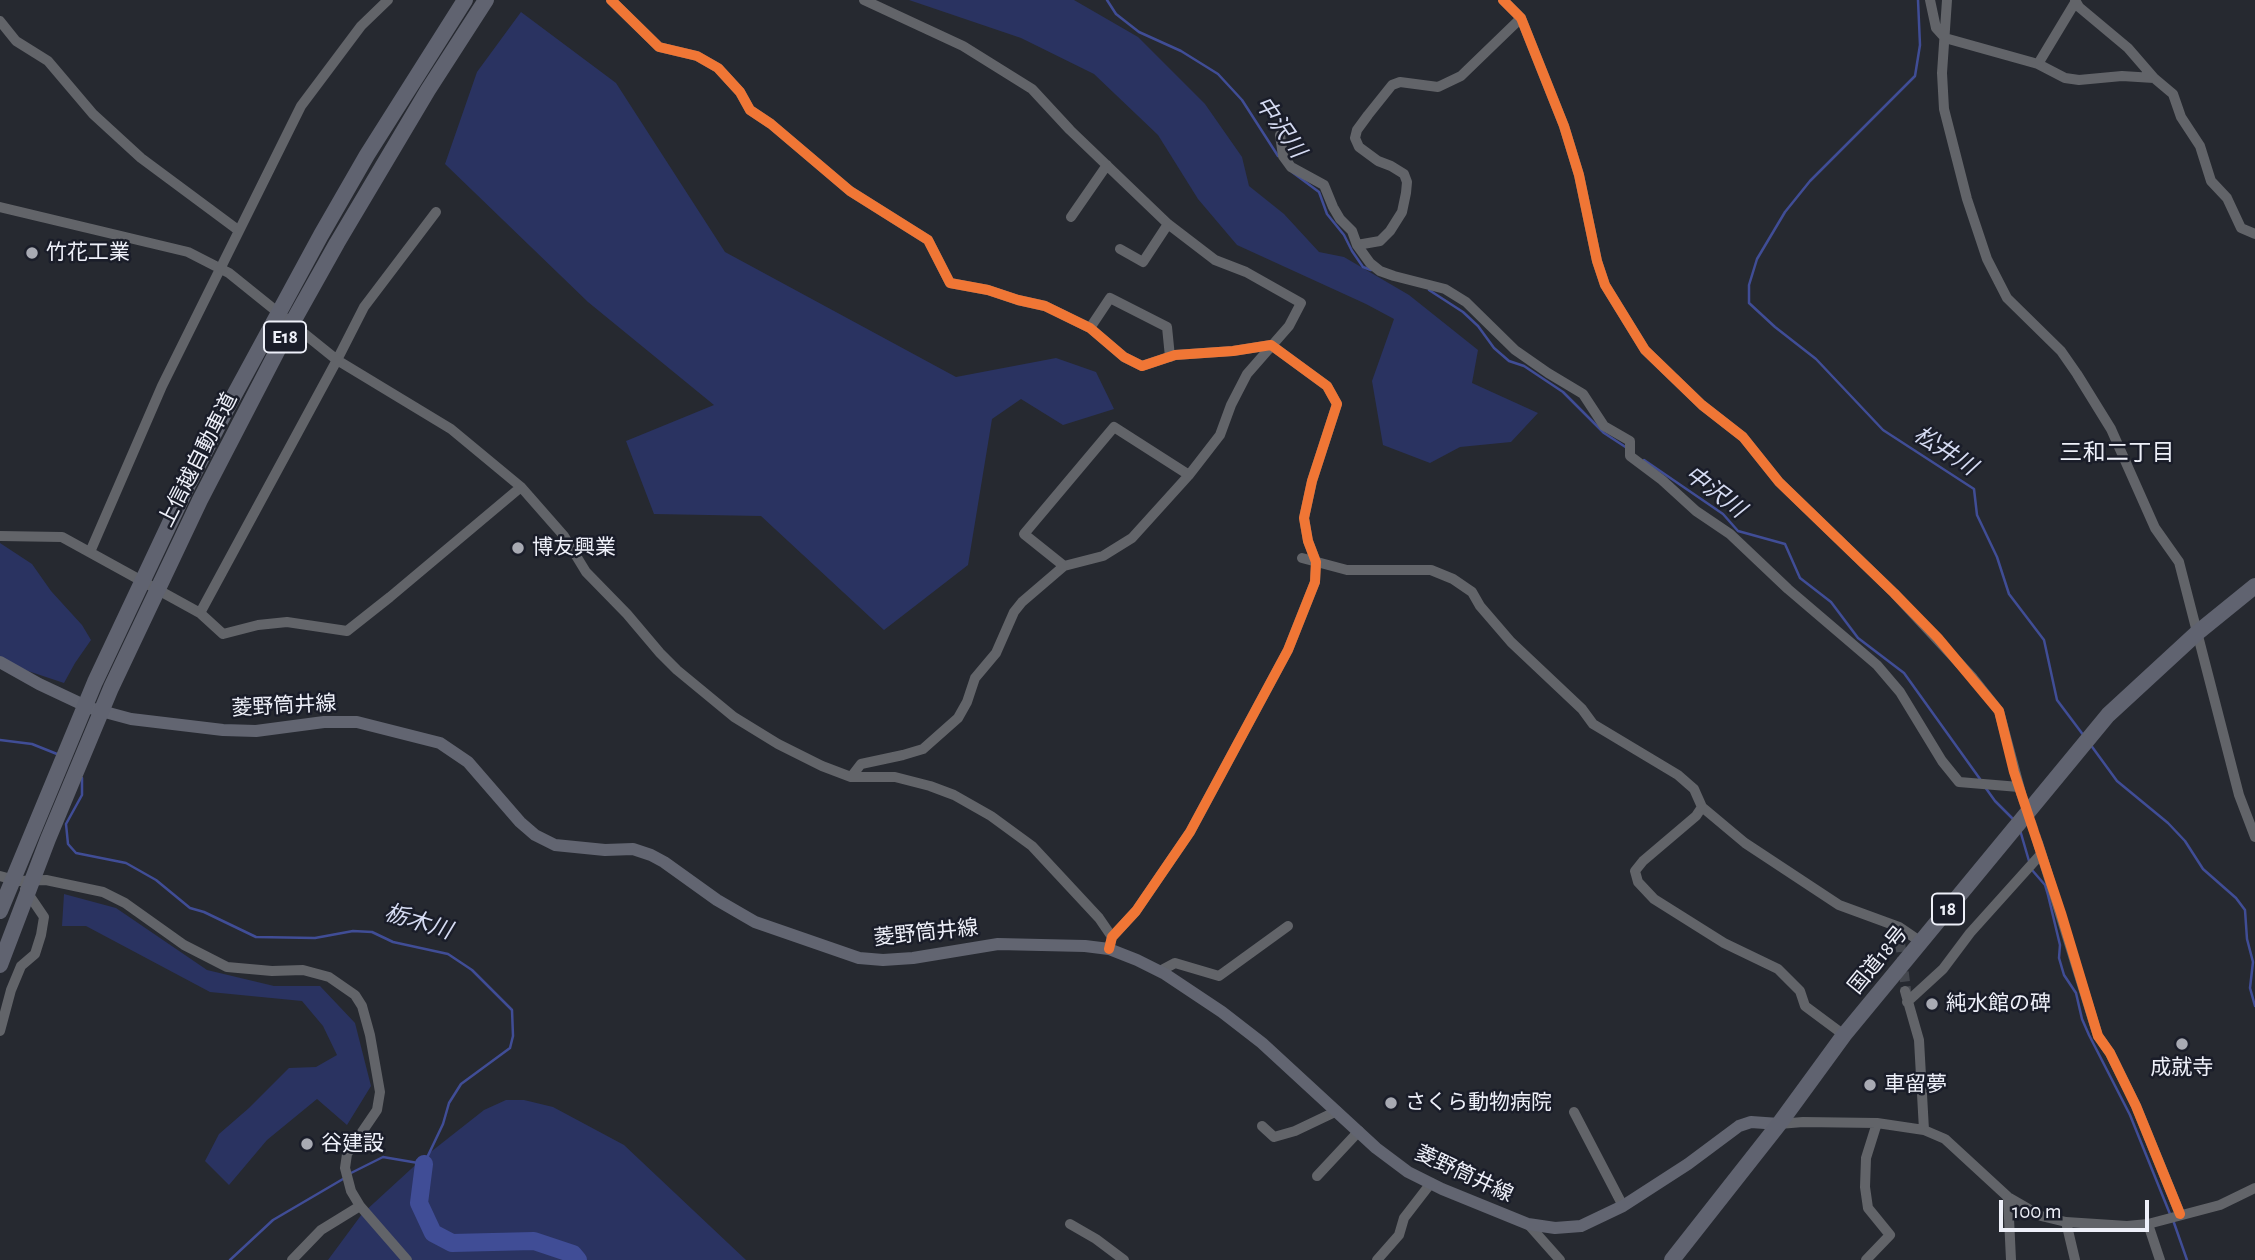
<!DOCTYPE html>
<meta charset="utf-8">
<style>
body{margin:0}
#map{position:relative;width:2255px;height:1260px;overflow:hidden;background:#262930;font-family:"Alegreya Sans",sans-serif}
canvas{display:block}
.scale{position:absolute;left:1999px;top:1200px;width:150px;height:32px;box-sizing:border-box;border:4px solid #eef0f9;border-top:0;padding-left:9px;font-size:21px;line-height:24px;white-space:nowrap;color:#eef0f9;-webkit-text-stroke:5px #1a1d29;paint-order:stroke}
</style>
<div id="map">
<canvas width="2255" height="1260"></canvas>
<div class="scale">100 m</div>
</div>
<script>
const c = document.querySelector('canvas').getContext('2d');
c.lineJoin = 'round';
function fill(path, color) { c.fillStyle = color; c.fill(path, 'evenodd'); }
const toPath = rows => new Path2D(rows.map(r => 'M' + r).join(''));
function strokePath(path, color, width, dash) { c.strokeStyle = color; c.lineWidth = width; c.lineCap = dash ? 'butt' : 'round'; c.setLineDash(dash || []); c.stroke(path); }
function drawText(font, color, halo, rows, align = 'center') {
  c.font = font + ' "Alegreya Sans","Noto Sans JP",sans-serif'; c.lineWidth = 5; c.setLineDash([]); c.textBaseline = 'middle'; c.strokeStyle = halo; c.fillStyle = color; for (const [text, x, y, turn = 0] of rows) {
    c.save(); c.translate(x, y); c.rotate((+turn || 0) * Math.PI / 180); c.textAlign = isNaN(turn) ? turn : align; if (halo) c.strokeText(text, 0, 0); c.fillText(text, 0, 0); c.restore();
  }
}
const green = toPath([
 [909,0,1074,0,1138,37,1205,104,1242,157,1249,186,1284,214,1319,252,1344,257,1409,295,1478,350,1472,383,1538,413,1511,442,1460,447,1430,463,1383,445,1372,381,1394,319,1366,304,1237,245,1198,199,1158,135,1094,74,1021,38],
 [521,12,616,83,725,252,956,377,1056,358,1096,372,1114,409,1063,425,1021,399,992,419,968,565,884,630,761,516,654,514,626,441,714,405,588,302,445,164,477,72],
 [0,543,32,564,51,591,82,625,91,640,75,663,64,683,16,667,0,656],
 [64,894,116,908,207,970,274,986,320,986,355,1023,371,1086,347,1125,317,1099,267,1140,229,1185,205,1161,219,1134,249,1108,289,1068,316,1067,337,1055,323,1026,302,1001,210,992,86,926,62,926],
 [506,1100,524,1100,553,1107,624,1145,746,1260,328,1260,362,1214,423,1158,484,1110]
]);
const stream = toPath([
 [1107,0,1116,14,1139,32,1181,51,1218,74,1242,100,1278,156],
 [1918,0,1920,45,1915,76,1810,181,1785,212,1757,259,1749,285,1749,303,1775,327,1816,359,1883,430,1974,489,1977,515,1997,557,2009,594,2044,640,2057,700,2084,736],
 [1292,172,1319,192,1327,214,1344,235,1352,251,1363,267,1371,270],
 [1429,290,1463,312,1478,326,1494,348,1509,361,1524,366,1563,392,1604,433,1627,448],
 [1644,460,1723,514,1738,531,1785,544,1800,578,1831,602,1858,638,1904,673,1980,779],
 [0,740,32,744,57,754],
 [2090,744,2117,781,2168,823,2185,841,2203,869,2236,898,2245,910,2247,939,2253,962,2250,988,2255,1006],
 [82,778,82,795,66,824,68,844,76,853,126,863,156,880,190,908,204,912,256,937,315,938,353,931,372,932,393,942,448,954,472,970,512,1010,513,1036,510,1048,461,1084,449,1103,443,1124,424,1164,383,1157,351,1173],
 [1985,787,1995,801,2013,819],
 [2020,830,2029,861],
 [2032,870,2045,885,2048,895,2060,945,2059,958,2064,975,2076,993,2082,1019,2089,1035,2130,1115,2170,1214],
 [2173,1220,2187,1260],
 [230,1260,273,1220,343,1179]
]);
const river = toPath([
 [424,1164,419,1203,433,1233,452,1243,534,1241,573,1254,578,1260]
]);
const minorTunnel = toPath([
 [2021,793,2038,843],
 [1900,942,1907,998]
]);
const minor = toPath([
 [611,0,659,47,697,56,718,68,740,92,750,110,771,124,850,191,928,240,950,283,988,290,1018,300,1045,306,1090,328,1124,357,1142,366,1175,355,1233,351,1271,345,1327,386,1337,404,1312,481,1304,518,1308,541,1316,562,1315,582,1288,650,1190,832,1136,911,1112,937,1109,949],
 [1503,0,1521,18,1564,126,1579,175,1597,261,1605,285,1645,350,1702,405,1743,437,1779,482,1894,593,1973,678,1999,711,2021,793],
 [1930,0,1936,28,1945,38,2038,64,2065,78,2079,80,2122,76,2154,78],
 [1947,0,1942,73,1944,109,1967,199,1987,259,2007,298,2061,351,2077,374,2111,429,2155,528,2179,562,2239,795,2255,837],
 [2075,0,2079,7,2128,48,2154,78,2173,94,2181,117,2200,146,2211,181,2227,198,2241,228,2255,234],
 [0,21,16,41,48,61,93,114,141,158,238,230],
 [2038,64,2076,1],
 [1280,135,1283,156,1291,167,1324,185,1333,207,1340,219,1352,231,1357,245,1370,263,1380,271,1394,276,1445,289,1466,302,1515,350,1548,373,1583,394,1604,426,1630,441,1630,456,1662,480,1696,511,1730,534,1788,589,1877,665,1900,692,1942,761,1959,782,2019,787],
 [0,207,188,252,229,273,337,360,451,429,521,487,564,536,586,572,627,614,660,653,677,670,734,717,778,744,822,766,851,777,895,777,930,786,954,795,991,816,1032,846,1099,918,1112,937],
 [1071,217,1107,165],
 [1357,245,1380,241,1390,231,1402,212,1406,193,1407,182,1404,174,1391,166,1378,161,1359,147,1355,138,1357,130,1368,115,1392,85,1400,82,1438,87,1461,76,1521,18],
 [1120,249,1143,262,1168,224],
 [1090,328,1110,298,1167,327,1170,357],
 [0,536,62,537,200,613,223,634,258,625,287,622,347,631,390,597,521,487],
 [90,552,162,386,301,106,361,26,388,0],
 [1302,558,1347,570,1431,570,1453,579,1472,592,1480,606,1511,642,1582,709,1593,724,1678,775,1694,789,1702,807,1696,816,1643,861,1635,871,1638,882,1654,899,1724,943,1778,969,1800,991,1805,1006,1844,1035],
 [1064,566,1024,534,1114,427,1189,475],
 [200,613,337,360,364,307,436,212],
 [851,777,861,764,903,755,923,749,958,718,967,702,975,678,996,653,1014,612,1022,602,1064,566,1103,556,1132,538,1189,475,1220,435,1231,405,1247,374,1289,326,1301,303,1246,272,1215,260,1168,224,1070,130,1032,89,963,46,864,0],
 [1702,807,1745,843,1839,905,1899,927,1921,942],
 [2038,843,2098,1036,2110,1053,2136,1106,2180,1214],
 [0,876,19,881,46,880,103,892,125,903,184,945,227,967,272,971,303,970,329,977,355,995,362,1006,370,1035,380,1092,377,1110,347,1154,345,1168,351,1191,360,1206,407,1260],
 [1160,971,1175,963,1219,976,1288,926],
 [1905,991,1919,1040,1924,1130],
 [1907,1002,1943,969,1970,933,2041,854],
 [0,1031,11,990,21,966,35,954,41,935,44,917,25,889],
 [1574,1112,1623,1206],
 [1779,1124,1803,1122,1877,1123,1924,1130,1945,1139,2008,1197,2041,1216,2066,1222,2127,1226,2148,1224,2220,1205,2255,1188],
 [1262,1126,1274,1137,1295,1131,1337,1111],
 [1317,1176,1359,1131],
 [2008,1197,2011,1260],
 [2066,1222,2075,1260],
 [1070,1224,1096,1239,1124,1260],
 [1528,1224,1560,1260],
 [2148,1224,2160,1260],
 [292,1260,321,1230,360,1206],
 [1377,1260,1399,1235,1404,1218,1431,1183],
 [1866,1260,1890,1235,1868,1208,1865,1187,1866,1158,1877,1123]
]);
const major = toPath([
 [0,662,39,684,90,708,131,719,223,730,256,731,324,722,357,722,440,743,468,762,520,822,535,835,555,845,605,850,633,849,651,855,664,862,717,900,755,922,859,958,883,960,913,958,998,944,1085,946,1109,949,1137,960,1165,974,1222,1012,1262,1043,1376,1148,1408,1172,1442,1189,1528,1224,1555,1228,1581,1226,1623,1206,1688,1164,1739,1126,1751,1122,1779,1124]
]);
const highway = toPath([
 [0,911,95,682,184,493,225,412,321,235,367,155,465,0],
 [0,965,48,839,111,688,200,500,286,334,337,243,428,90,486,0],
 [1672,1260,1779,1124,1844,1035,2108,715,2197,633,2255,586]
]);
const cycleway = toPath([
 [611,0,659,47,697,56,718,68,740,92,750,110,771,124,850,191,928,240,950,283,988,290,1018,300,1045,306,1090,328,1124,357,1142,366,1175,355,1233,351,1271,345,1327,386,1337,404,1312,481,1304,518,1308,541,1316,562,1315,582,1288,650,1190,832,1136,911,1112,937,1109,949],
 [1503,0,1521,18,1564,126,1579,175,1597,261,1605,285,1645,350,1702,405,1743,437,1779,482,1894,593,1938,638,1999,711,2014,772,2061,913,2098,1036,2110,1053,2136,1106,2180,1214]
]);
const markers = [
 [32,253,7,"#a8aab3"],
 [518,548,7,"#a8aab3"],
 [1932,1004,7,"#a8aab3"],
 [2182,1044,7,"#a8aab3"],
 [1870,1085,7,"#a8aab3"],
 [1391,1103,7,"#a8aab3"],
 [307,1144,7,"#a8aab3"]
];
const shields = [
 [285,337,42],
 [1948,909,32]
];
const shieldNames = [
 ["E18",285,337],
 ["18",1948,909]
];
const poiNames = [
 ["竹花工業",46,253],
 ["博友興業",532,548],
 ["純水館の碑",1946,1004],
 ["成就寺",2182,1068,"center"],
 ["車留夢",1884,1085],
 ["さくら動物病院",1405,1103],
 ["谷建設",321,1144]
];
const streetNames = [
 ["上信越自動車道",198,460,-63],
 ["菱野筒井線",284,706,-3],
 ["菱野筒井線",926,933,-6],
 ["国道18号",1878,960,-51],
 ["菱野筒井線",1464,1174,25]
];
const waterNames = [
 ["中沢川",1280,127,55],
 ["松井川",1945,451,33],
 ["中沢川",1715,492,37],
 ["栃木川",418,922,17]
];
const neighbourhoodNames = [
 ["三和二丁目",2117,453]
];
fill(green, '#2a3361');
strokePath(stream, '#404d96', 2.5);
strokePath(river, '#404d96', 18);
strokePath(minorTunnel, '#44474e', 10, [10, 5]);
strokePath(minor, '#626469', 10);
strokePath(major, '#626571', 12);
strokePath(highway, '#606370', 16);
strokePath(cycleway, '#f07635', 10);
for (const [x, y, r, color] of markers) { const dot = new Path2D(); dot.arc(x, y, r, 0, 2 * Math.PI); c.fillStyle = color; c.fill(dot); strokePath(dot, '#1a1d29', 2.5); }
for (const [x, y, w] of shields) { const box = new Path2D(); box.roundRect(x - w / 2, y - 15.5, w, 31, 5); c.fillStyle = '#1a1d29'; c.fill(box); strokePath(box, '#eef0f9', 2); }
drawText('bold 19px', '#eef0f9', null, shieldNames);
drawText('21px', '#eef0f9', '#1a1d29', poiNames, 'left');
drawText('21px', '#eef0f9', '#1a1d29', streetNames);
drawText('italic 23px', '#d5dbf2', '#1a1d29', waterNames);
drawText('23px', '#eef0f9', '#1a1d29', neighbourhoodNames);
</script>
